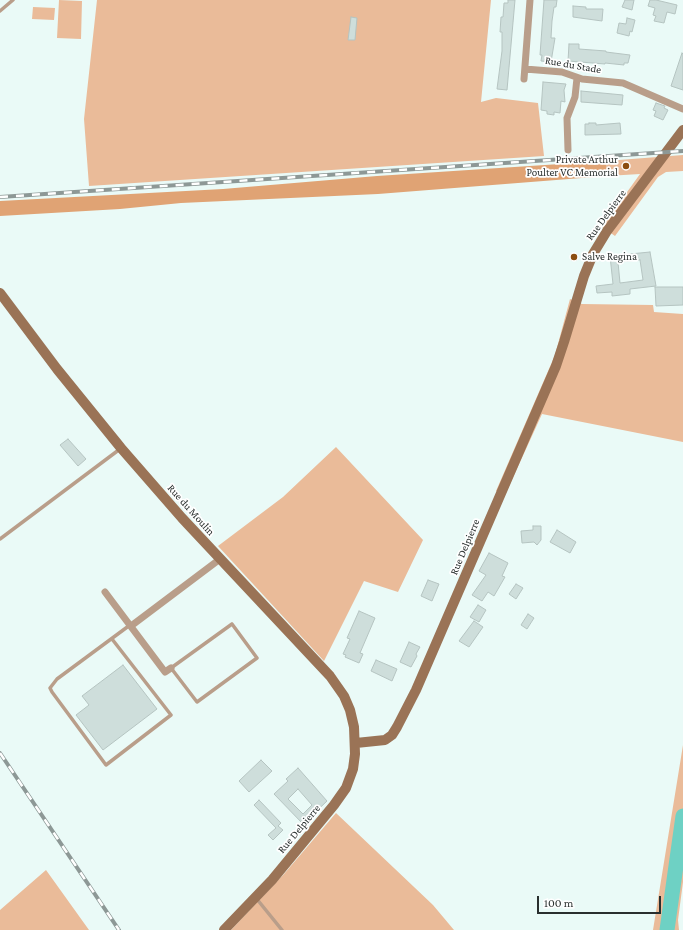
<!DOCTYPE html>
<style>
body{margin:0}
#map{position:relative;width:683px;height:930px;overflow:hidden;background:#eafaf7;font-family:"Crimson Pro",serif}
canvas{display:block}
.scale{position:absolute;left:537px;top:896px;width:124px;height:18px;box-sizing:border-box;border:2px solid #292f2e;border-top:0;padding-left:5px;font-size:12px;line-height:14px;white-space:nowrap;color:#292f2e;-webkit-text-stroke:3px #fff;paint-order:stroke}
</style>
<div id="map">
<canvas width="683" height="930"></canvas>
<div class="scale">100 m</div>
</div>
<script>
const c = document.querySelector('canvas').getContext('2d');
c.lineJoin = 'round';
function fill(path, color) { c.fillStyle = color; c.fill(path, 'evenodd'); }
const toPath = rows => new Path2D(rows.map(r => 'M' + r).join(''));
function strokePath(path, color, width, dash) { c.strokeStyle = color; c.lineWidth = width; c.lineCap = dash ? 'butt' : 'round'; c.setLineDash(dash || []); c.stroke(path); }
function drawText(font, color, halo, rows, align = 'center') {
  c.font = font + ' "Crimson Pro",serif'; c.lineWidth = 3.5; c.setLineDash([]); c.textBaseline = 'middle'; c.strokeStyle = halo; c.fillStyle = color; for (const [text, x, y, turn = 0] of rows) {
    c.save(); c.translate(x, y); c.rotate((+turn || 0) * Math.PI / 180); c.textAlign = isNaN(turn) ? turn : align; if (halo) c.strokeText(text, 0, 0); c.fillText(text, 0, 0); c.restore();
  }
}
const green = toPath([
 [59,0,82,1,81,39,57,38],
 [97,0,491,0,481,102,496,98,538,103,544,156,89,186,84,119],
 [33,7,55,8,54,20,32,19],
 [683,155,683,171,666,172,658,177,615,236,602,227,640,174,607,176,606,161],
 [570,299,582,304,653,305,654,312,683,314,683,442,542,414,505,495,496,491,555,355],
 [336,447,423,540,398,592,364,581,324,661,218,546,283,497],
 [683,745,683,882,678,920,679,930,653,930],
 [336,813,433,905,454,930,231,930,284,874],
 [46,870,89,930,0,930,0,910]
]);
const forest = toPath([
 [606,161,607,176,378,194,181,203,120,209,0,216,0,201,223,189,377,176]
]);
const river = toPath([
 [667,930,683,816]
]);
const building = toPath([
 [508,0,515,0,507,90,497,89,502,51,502,32,500,32,501,17,503,17,504,3,508,3,508,0],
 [544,0,557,0,556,7,554,7,552,21,551,38,555,38,551,62,541,61,542,55,540,55,544,0],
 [625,0,634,0,632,10,622,7,625,0],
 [650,0,656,0,677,5,675,14,667,12,664,23,654,21,656,16,653,15,655,8,648,6,650,0],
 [573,6,586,7,586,9,603,9,602,21,573,17,573,6],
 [351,17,357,18,355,40,348,40,351,17],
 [627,18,635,20,632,32,630,31,629,36,617,33,619,23,626,24,627,18],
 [569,44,579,44,579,49,606,51,606,52,630,55,628,63,624,63,624,65,605,63,605,64,568,61,569,44],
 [682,53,683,54,683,90,671,86,682,53],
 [543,82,566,84,564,90,565,102,561,101,560,113,554,112,554,115,547,114,547,111,541,110,543,82],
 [581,91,623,95,622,105,581,102,581,91],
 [656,103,665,106,664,108,668,110,663,120,654,116,656,111,653,110,656,103],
 [589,123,596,123,596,125,620,123,621,134,585,135,585,124,589,124,589,123],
 [650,252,656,286,630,289,630,294,612,296,612,292,597,293,596,286,613,284,610,256,650,252],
 [640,260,643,280,620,283,618,262,640,260],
 [655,287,683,287,683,305,656,306,655,287],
 [68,439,86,459,78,466,60,445,68,439],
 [533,526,541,526,541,540,537,545,534,542,522,543,521,531,533,530,533,526],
 [557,530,576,542,570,553,550,542,557,530],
 [489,553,508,563,502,576,505,577,494,596,488,592,482,601,472,595,486,575,479,571,489,553],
 [428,580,439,584,432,601,421,596,428,580],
 [516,584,523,588,516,599,509,594,516,584],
 [478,605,486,610,479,622,470,617,478,605],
 [359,611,375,618,360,653,363,654,359,663,345,657,346,655,343,654,350,639,347,638,359,611],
 [528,614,534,618,527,629,521,625,528,614],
 [474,621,483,627,469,647,459,641,474,621],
 [409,642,420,647,416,654,417,656,411,667,400,662,409,642],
 [376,660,397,669,392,681,371,671,376,660],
 [123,665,157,709,103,750,76,715,89,705,82,696,123,665],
 [261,760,272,771,249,792,239,781,261,760],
 [298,768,327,801,303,824,274,794,288,781,286,779,298,768],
 [298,789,312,805,303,814,288,799,298,789],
 [259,800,281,823,278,826,283,830,273,840,268,835,276,828,254,805,259,800]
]);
const lane = toPath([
 [0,11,13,0],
 [0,539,120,449],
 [232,624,257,658,197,702,171,668,232,624],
 [112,639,171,715,106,765,52,692,50,688,57,679,130,625],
 [256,898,282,930]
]);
const street = toPath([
 [525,69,562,72,582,79,623,83,683,109],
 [524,79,530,0],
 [568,150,567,118,575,97,577,78],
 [105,592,165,672,171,668],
 [131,626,220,559]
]);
const secondary = toPath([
 [0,293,57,369,121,448,182,518,330,676,344,696,350,710,354,727,355,754,353,769,346,788,334,805,272,880,224,930],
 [356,743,385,740,392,735,397,727,416,690,556,366,564,342,584,276,593,254,607,231,683,130]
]);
const rail = toPath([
 [0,197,683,151],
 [0,753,119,930]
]);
const markers = [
 [626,166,4,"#8b4d10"],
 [574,257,4,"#8b4d10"]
];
const streetNames = [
 ["Rue du Stade",573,65,10],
 ["Rue Delpierre",606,215,-54],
 ["Rue du Moulin",191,510,48],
 ["Rue Delpierre",465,547,-67],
 ["Rue Delpierre",299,829,-50]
];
const poiNames = [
 ["Private Arthur",618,160],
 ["Poulter VC Memorial",618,173],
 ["Salve Regina",582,257,"left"]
];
fill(green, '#eabb99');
fill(forest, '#e0a374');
strokePath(river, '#6ed1c4', 15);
fill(building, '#cededb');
strokePath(building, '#b5c4c1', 1);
strokePath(lane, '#b99e8a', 3.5);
strokePath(street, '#b99e8a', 7);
strokePath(secondary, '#9a7356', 10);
strokePath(rail, '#8d9896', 4);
strokePath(rail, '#fff', 2.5, [8]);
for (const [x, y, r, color] of markers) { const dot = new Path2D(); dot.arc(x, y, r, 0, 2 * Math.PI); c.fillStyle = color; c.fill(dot); strokePath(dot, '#fff', 1.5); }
drawText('11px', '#292f2e', '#fff', streetNames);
drawText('11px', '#292f2e', '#fff', poiNames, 'right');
</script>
